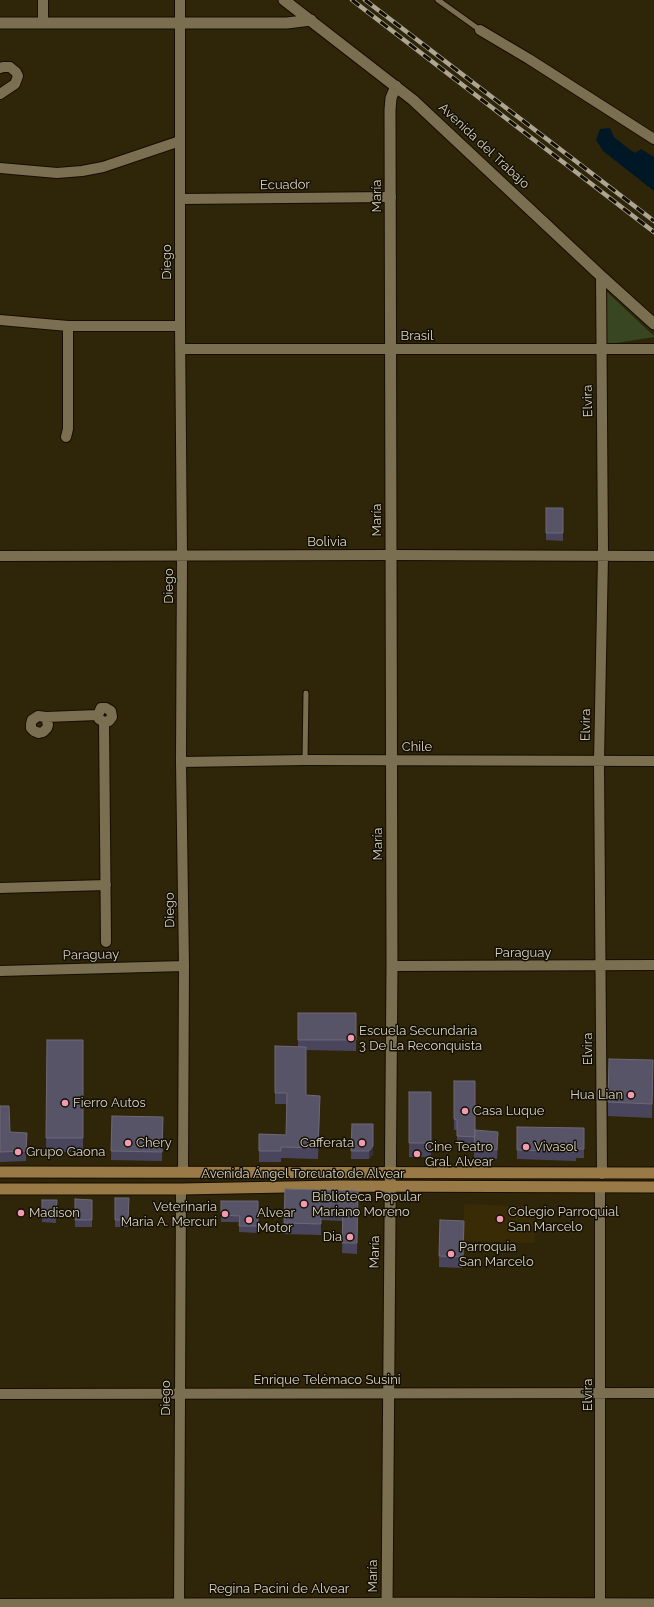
<!DOCTYPE html>
<meta charset="utf-8">
<style>
body{margin:0}
canvas{display:block;background:#2f2509}
</style>
<canvas width="654" height="1607"></canvas>
<script>
const c = document.querySelector('canvas').getContext('2d');
c.lineJoin = 'round';
function fill(path, color) { c.fillStyle = color; c.fill(path, 'evenodd'); }
const toPath = rows => new Path2D(rows.map(r => 'M' + r).join(''));
function strokePath(path, color, width, dash) { c.strokeStyle = color; c.lineWidth = width; c.lineCap = dash ? 'butt' : 'round'; c.setLineDash(dash || []); c.stroke(path); }
function drawText(font, color, halo, rows, align = 'center') {
  c.font = font + ' Raleway,sans-serif'; c.lineWidth = 3; c.setLineDash([]); c.textBaseline = 'middle'; c.strokeStyle = halo; c.fillStyle = color; for (const [text, x, y, turn = 0] of rows) {
    c.save(); c.translate(x, y); c.rotate((+turn || 0) * Math.PI / 180); c.textAlign = isNaN(turn) ? turn : align; if (halo) c.strokeText(text, 0, 0); c.fillText(text, 0, 0); c.restore();
  }
}
const built = toPath([
 [464,1204,536,1207,535,1243,463,1241]
]);
const green = toPath([
 [606,291,654,336,654,337,604,345]
]);
const water = toPath([
 [610,128,614,137,629,149,635,153,641,149,654,157,654,191,603,151,596,140,600,129]
]);
const service = toPath([
 [438,0,480,30],
 [305,760,306,693]
]);
const minor = toPath([
 [43,0,43,23],
 [180,0,180,326,182,556,181,762,184,966,183,1172],
 [480,30,529,59,654,139],
 [0,68,3,67,10,67,16,72,18,76,15,84,0,94],
 [0,168,57,173,82,171,103,167,180,141],
 [180,199,391,197],
 [601,276,603,556,599,761,602,1174],
 [0,320,68,326,180,326],
 [181,349,654,349],
 [66,437,68,429,68,326],
 [0,556,391,555,654,556],
 [98,715,101,708,106,708,111,711,112,717,109,721,104,722],
 [46,717,48,725,47,728,43,732,39,733,34,731,31,728,31,724,32,720,38,716,46,717,98,715,99,719,104,722,106,942],
 [181,762,305,760,654,761],
 [0,888,106,885],
 [392,966,654,965],
 [0,971,184,966],
 [0,1394,654,1393],
 [0,1604,387,1603],
 [600,1604,600,1187],
 [179,1607,181,1189]
]);
const tertiary = toPath([
 [284,0,413,100,601,276,654,324],
 [0,23,287,23,311,20],
 [387,1603,654,1604],
 [387,1607,392,966,390,110,391,98,396,86]
]);
const primary = toPath([
 [0,1172,654,1173],
 [0,1189,181,1189,339,1186,654,1187]
]);
const rail = toPath([
 [352,0,654,232],
 [365,0,654,221]
]);
const wall = toPath([
 [546,508,563,508,563,541,546,540],
 [298,1013,356,1013,356,1051,306,1050,306,1095,320,1107,318,1159,281,1158,281,1162,259,1162,259,1134,286,1135,287,1104,275,1104,275,1046,298,1047],
 [47,1040,83,1040,83,1152,46,1152],
 [653,1074,652,1118,608,1116,608,1102],
 [454,1081,475,1136,498,1141,497,1159,474,1158,474,1148,457,1147,457,1130,454,1130],
 [409,1092,431,1092,431,1157,409,1157],
 [0,1106,10,1132,27,1133,26,1161,0,1162],
 [112,1116,163,1117,162,1161,111,1160],
 [352,1124,373,1154,369,1159,351,1159],
 [517,1127,584,1137,584,1158,576,1158,576,1161,517,1159],
 [358,1191,357,1254,342,1253,343,1221,321,1220,321,1235,284,1234,284,1223],
 [115,1198,129,1198,128,1227,115,1227],
 [75,1199,92,1200,92,1227,75,1227],
 [57,1200,56,1223,42,1222,42,1215],
 [221,1201,258,1201,258,1233,239,1232,239,1222,221,1222],
 [464,1221,463,1268,439,1267,439,1256]
]);
const shadedWall = toPath([
 [653,1060,653,1074,652,1118,652,1104],
 [373,1124,373,1154,369,1159,369,1151],
 [498,1132,498,1141,497,1159,497,1150]
]);
const building = toPath([
 [546,508,563,508,563,533,546,533,546,508],
 [298,1013,356,1013,356,1040,298,1040,298,1013],
 [47,1040,83,1040,83,1138,46,1138,47,1040],
 [275,1046,306,1047,306,1095,320,1096,318,1148,281,1147,281,1151,259,1151,259,1134,286,1135,287,1093,275,1093,275,1046],
 [609,1059,653,1060,652,1104,608,1102,609,1059],
 [454,1081,475,1081,475,1137,457,1136,457,1120,454,1119,454,1081],
 [409,1092,431,1092,431,1143,409,1143,409,1092],
 [0,1106,9,1106,10,1132,27,1133,26,1151,0,1152,0,1106],
 [112,1116,163,1117,162,1152,111,1151,112,1116],
 [352,1124,373,1124,373,1146,369,1151,351,1151,352,1124],
 [517,1127,584,1128,584,1149,576,1149,576,1152,517,1150,517,1127],
 [475,1130,498,1132,497,1150,474,1148,475,1130],
 [285,1189,358,1191,357,1243,342,1243,343,1210,321,1210,321,1224,284,1223,285,1189],
 [115,1198,129,1198,128,1220,115,1220,115,1198],
 [75,1199,92,1200,92,1220,75,1220,75,1199],
 [42,1200,57,1200,56,1216,42,1215,42,1200],
 [221,1201,258,1201,258,1226,239,1226,240,1216,221,1215,221,1201],
 [440,1220,464,1221,463,1257,439,1256,440,1220]
]);
const markers = [
 [351,1038,4,"#f19ab0"],
 [631,1095,4,"#f19ab0"],
 [65,1103,4,"#f19ab0"],
 [465,1111,4,"#f19ab0"],
 [128,1143,4,"#f19ab0"],
 [362,1143,4,"#f19ab0"],
 [526,1147,4,"#f19ab0"],
 [18,1152,4,"#f19ab0"],
 [417,1154,4,"#f19ab0"],
 [304,1204,4,"#f19ab0"],
 [21,1213,4,"#f19ab0"],
 [225,1214,4,"#f19ab0"],
 [500,1219,4,"#f19ab0"],
 [249,1220,4,"#f19ab0"],
 [350,1237,4,"#f19ab0"],
 [451,1254,4,"#f19ab0"]
];
const streetNames = [
 ["Avenida del Trabajo",484,146,43],
 ["Ecuador",285,185,-1],
 ["María",377,196,-90],
 ["Diego",167,262,-90],
 ["Brasil",417,336],
 ["Elvira",588,401,-91],
 ["María",377,520,-90],
 ["Bolivia",327,542],
 ["Diego",169,586,-90],
 ["Elvira",586,725,-89],
 ["Chile",417,747],
 ["María",378,844,-90],
 ["Diego",170,910,-91],
 ["Paraguay",523,953],
 ["Paraguay",91,955,-1],
 ["Elvira",588,1049,-90],
 ["Avenida Ángel Torcuato de Alvear",303,1174],
 ["María",375,1252,-89],
 ["Enrique Telémaco Susini",327,1380],
 ["Elvira",588,1395,-90],
 ["Diego",166,1398,-90],
 ["María",373,1576,-90],
 ["Regina Pacini de Alvear",279,1589]
];
const poiNames = [
 ["Escuela Secundaria",359,1031],
 ["3 De La Reconquista",359,1046],
 ["Hua Lian",623,1095,"right"],
 ["Fierro Autos",73,1103],
 ["Casa Luque",473,1111],
 ["Chery",136,1143],
 ["Cafferata",354,1143,"right"],
 ["Cine Teatro",425,1147],
 ["Gral. Alvear",425,1162],
 ["Vivasol",534,1147],
 ["Grupo Gaona",26,1152],
 ["Biblioteca Popular",312,1197],
 ["Mariano Moreno",312,1212],
 ["Veterinaria",217,1207,"right"],
 ["Maria A. Mercuri",217,1222,"right"],
 ["Colegio Parroquial",508,1212],
 ["San Marcelo",508,1227],
 ["Madison",29,1213],
 ["Alvear",257,1213],
 ["Motor",257,1228],
 ["Dia",342,1237,"right"],
 ["Parroquia",459,1247],
 ["San Marcelo",459,1262]
];
fill(built, '#392b06');
fill(green, '#384722');
fill(water, '#001726');
strokePath(service, '#170d00', 7);
strokePath(minor, '#170d00', 12);
strokePath(tertiary, '#170d00', 13);
strokePath(primary, '#170d00', 13);
strokePath(service, '#7b6f52', 5);
strokePath(minor, '#7b6f52', 10);
strokePath(tertiary, '#7b6f52', 11);
strokePath(primary, '#997a47', 11);
strokePath(rail, '#aca592', 4.5);
strokePath(rail, '#130f04', 3, [9]);
fill(wall, '#49455d');
fill(shadedWall, '#383237');
fill(building, '#585468');
strokePath(building, '#6c6876', 1);
for (const [x, y, r, color] of markers) { const dot = new Path2D(); dot.arc(x, y, r, 0, 2 * Math.PI); c.fillStyle = color; c.fill(dot); strokePath(dot, '#130f04', 1.5); }
drawText('13px', '#d9d3c3', '#130f04', streetNames);
drawText('13px', '#d9d3c3', '#130f04', poiNames, 'left');
</script>
